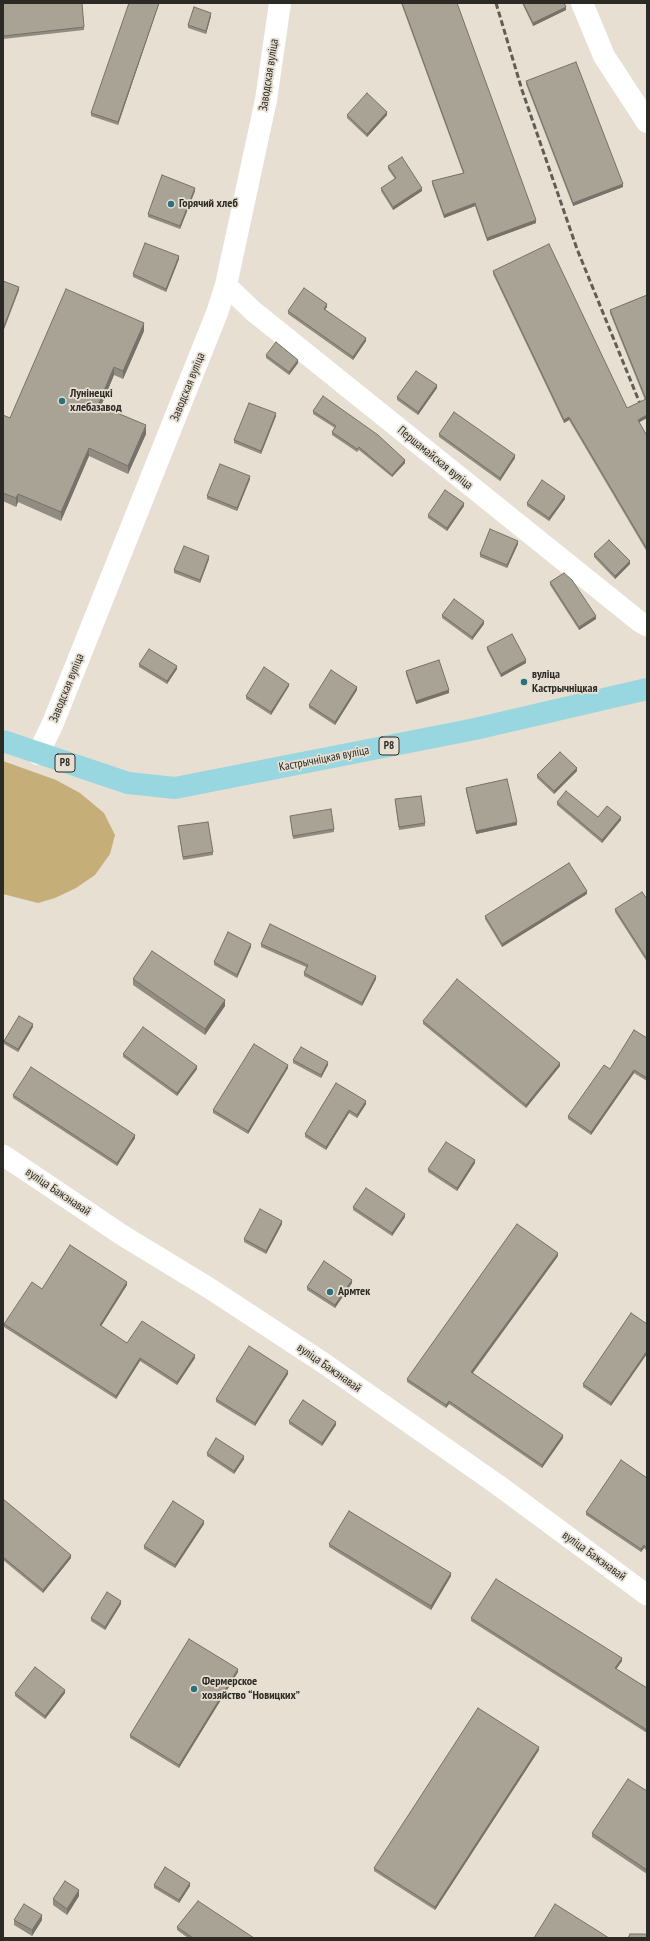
<!DOCTYPE html>
<meta charset="utf-8">
<style>
body{margin:0}
#map{position:relative;width:650px;height:1941px;overflow:hidden;background:#e6dfd2;font-family:"PT Sans Narrow",sans-serif}
canvas{display:block}
.frame{position:absolute;inset:0;border:4px solid #2c2a25;pointer-events:none}
</style>
<div id="map">
<canvas width="650" height="1941"></canvas>
<div class="frame"></div>
</div>
<script>
const c = document.querySelector('canvas').getContext('2d');
c.lineJoin = 'round';
function fill(path, color) { c.fillStyle = color; c.fill(path, 'evenodd'); }
const toPath = rows => new Path2D(rows.map(r => 'M' + r).join(''));
function strokePath(path, color, width, dash) { c.strokeStyle = color; c.lineWidth = width; c.lineCap = dash ? 'butt' : 'round'; c.setLineDash(dash || []); c.stroke(path); }
function drawText(font, color, halo, rows, align = 'center') {
  c.font = font + ' "PT Sans Narrow",sans-serif'; c.lineWidth = 3.5; c.setLineDash([]); c.textBaseline = 'middle'; c.strokeStyle = halo; c.fillStyle = color; for (const [text, x, y, turn = 0] of rows) {
    c.save(); c.translate(x, y); c.rotate((+turn || 0) * Math.PI / 180); c.textAlign = isNaN(turn) ? turn : align; if (halo) c.strokeText(text, 0, 0); c.fillText(text, 0, 0); c.restore();
  }
}
const green = toPath([
 [3,761,56,780,80,793,104,813,115,835,110,854,95,875,76,888,55,898,38,903,3,894]
]);
const street = toPath([
 [226,285,253,311,640,622,647,626],
 [3,1155,122,1235,209,1288,322,1362,498,1485,647,1595]
]);
const secondary = toPath([
 [582,3,604,56,647,122],
 [38,754,53,723,217,313,226,285,266,100,280,3]
]);
const primary = toPath([
 [3,741,128,783,175,788,475,729,647,689]
]);
const rail = toPath([
 [496,3,522,90,577,249,643,411,647,416]
]);
const wall = toPath([
 [3,3,84,27,84,30,3,39],
 [159,3,118,125,91,116,91,113],
 [401,3,457,3,536,223,487,241,475,206,444,218,432,184,432,181,463,173],
 [522,3,564,3,566,10,533,26],
 [211,16,206,34,188,28,188,25],
 [526,81,623,187,573,206,526,84],
 [347,115,387,115,367,137,347,118],
 [388,166,422,191,393,210,381,191,381,188,395,179,388,169],
 [195,191,180,229,148,217,148,214],
 [179,259,166,292,133,277,133,274],
 [493,271,627,408,645,400,610,313,610,310,647,295,647,418,639,422,647,436,647,552,569,420,564,423,493,274],
 [327,307,325,309,366,341,353,360,288,314,288,311],
 [144,331,123,379,114,375,101,406,146,434,128,474,89,456,61,521,18,502,16,507,3,501,3,415,10,418],
 [266,355,298,363,289,375,266,358],
 [437,388,418,415,397,400,397,397],
 [313,411,405,463,392,477,359,450,357,452,332,435,332,432,335,428,313,414],
 [276,416,261,454,234,443,234,440],
 [439,434,515,458,500,481,439,437],
 [250,479,237,511,207,499,207,496],
 [565,499,549,521,527,506,527,503],
 [464,506,447,531,428,518,428,515],
 [518,544,507,568,480,557,480,554],
 [594,554,630,564,615,579,594,557],
 [209,559,200,583,174,573,174,570],
 [550,582,596,619,579,630,550,585],
 [442,615,484,624,472,640,442,618],
 [487,647,526,663,501,677,487,650],
 [139,664,177,669,167,684,139,667],
 [406,671,449,693,416,704,406,674],
 [289,686,271,715,246,699,246,696],
 [357,690,335,725,309,708,309,705],
 [577,771,554,794,537,778,537,775],
 [466,788,517,825,476,834,466,791],
 [395,799,425,823,425,826,399,830],
 [557,802,598,817,621,820,602,843,557,805],
 [290,816,334,829,334,832,293,839],
 [178,826,213,852,213,855,183,860],
 [587,894,502,947,485,919,485,916],
 [647,899,647,962,615,912,615,909],
 [261,944,376,979,362,1006,304,976,304,973,306,967,261,947],
 [251,947,237,978,214,965,214,962],
 [133,979,225,1006,205,1035,133,985],
 [423,1021,560,1066,526,1108,423,1024],
 [33,1027,18,1052,4,1044,4,1041],
 [647,1038,647,1081,634,1073,591,1135,568,1119,568,1116],
 [123,1054,197,1069,177,1096,123,1057],
 [293,1060,328,1065,321,1078,293,1063],
 [288,1068,248,1134,213,1113,213,1110],
 [336,1083,366,1104,357,1118,349,1113,326,1150,305,1137,305,1134],
 [13,1095,135,1138,117,1166,13,1098],
 [475,1163,457,1191,428,1172,428,1169],
 [353,1207,405,1217,392,1236,353,1210],
 [282,1224,266,1254,244,1242,244,1239],
 [558,1256,473,1373,563,1438,542,1468,449,1404,446,1408,407,1382,407,1379],
 [352,1283,335,1308,307,1290,307,1287],
 [127,1285,101,1326,127,1343,195,1358,177,1385,140,1361,116,1399,4,1327,4,1324,42,1289],
 [631,1313,611,1406,583,1387,583,1384],
 [288,1374,255,1426,216,1402,216,1399],
 [289,1421,336,1425,322,1446,289,1424],
 [207,1453,244,1459,234,1474,207,1456],
 [647,1478,647,1551,644,1548,641,1552,586,1515,586,1512],
 [3,1499,71,1558,43,1593,3,1560],
 [204,1524,175,1568,144,1549,144,1546],
 [329,1544,451,1576,431,1610,329,1547],
 [121,1604,105,1630,91,1621,91,1618],
 [471,1618,622,1661,616,1669,647,1688,647,1733,471,1621],
 [238,1672,179,1768,130,1738,130,1735],
 [15,1693,65,1693,45,1719,15,1696],
 [539,1750,435,1910,374,1871,374,1868],
 [647,1791,647,1874,592,1837,592,1833],
 [154,1885,190,1886,179,1903,154,1888],
 [79,1896,67,1915,53,1905,53,1899],
 [14,1920,42,1920,32,1936,14,1925],
 [177,1927,254,1938,188,1938,177,1930]
]);
const shadedWall = toPath([
 [159,3,159,4,118,125,118,122],
 [566,7,566,10,533,26,533,23],
 [211,13,211,16,206,34,206,31],
 [387,112,387,115,367,137,367,134],
 [623,184,623,187,573,206,573,203],
 [195,188,195,191,180,229,180,226],
 [422,188,422,191,393,210,393,207],
 [475,203,475,206,444,218,444,215],
 [536,220,536,223,487,241,487,238],
 [179,256,179,259,166,292,166,289],
 [19,287,19,290,3,332,3,329],
 [327,304,327,307,324,311,324,309],
 [144,323,144,331,123,379,123,371],
 [366,338,366,341,353,360,353,357],
 [298,360,298,363,289,375,289,372],
 [114,367,114,375,98,413,98,405],
 [437,385,437,388,418,415,418,412],
 [276,413,276,416,261,454,261,451],
 [647,415,647,418,638,423,638,420],
 [569,417,569,420,564,423,564,420],
 [146,425,146,434,128,474,128,466],
 [89,448,89,456,61,521,61,512],
 [515,455,515,458,500,481,500,478],
 [405,460,405,463,392,477,392,475],
 [250,476,250,479,237,511,237,508],
 [18,494,18,502,16,507,16,498],
 [565,496,565,499,549,521,549,518],
 [464,503,464,506,447,531,447,528],
 [518,541,518,544,507,568,507,565],
 [209,556,209,559,200,583,200,580],
 [630,561,630,564,615,579,615,576],
 [596,616,596,619,579,630,579,627],
 [484,621,484,624,472,640,472,637],
 [526,660,526,663,501,677,501,674],
 [177,666,177,669,167,684,167,681],
 [289,684,289,686,271,715,271,712],
 [357,687,357,690,335,725,335,722],
 [449,690,449,693,416,704,416,701],
 [577,768,577,771,554,794,554,791],
 [621,817,621,820,602,843,602,840],
 [517,822,517,825,476,834,476,831],
 [587,891,587,894,502,947,502,944],
 [251,944,251,947,237,978,237,975],
 [376,976,376,979,362,1006,362,1003],
 [225,1000,225,1006,205,1035,205,1029],
 [33,1024,33,1027,18,1052,18,1049],
 [328,1062,328,1065,321,1078,321,1075],
 [560,1063,560,1066,526,1108,526,1105],
 [288,1065,288,1068,248,1134,248,1131],
 [197,1066,197,1069,177,1096,177,1093],
 [634,1070,634,1073,591,1135,591,1132],
 [366,1101,366,1104,357,1118,357,1115],
 [349,1110,349,1113,326,1150,326,1147],
 [135,1135,135,1138,117,1166,117,1163],
 [475,1160,475,1163,457,1191,457,1188],
 [405,1214,405,1217,392,1236,392,1233],
 [282,1221,282,1224,266,1254,266,1251],
 [558,1253,558,1256,471,1375,471,1372],
 [352,1280,352,1283,335,1308,335,1305],
 [127,1282,127,1285,100,1328,100,1325],
 [647,1351,647,1354,611,1406,611,1403],
 [195,1355,195,1358,177,1385,177,1382],
 [140,1358,140,1361,116,1399,116,1396],
 [288,1371,288,1374,255,1426,255,1423],
 [449,1401,449,1404,446,1408,446,1405],
 [336,1422,336,1425,322,1446,322,1443],
 [563,1435,563,1438,542,1468,542,1465],
 [244,1456,244,1459,234,1474,234,1471],
 [204,1521,204,1524,175,1568,175,1565],
 [644,1545,644,1548,641,1552,641,1549],
 [71,1555,71,1558,43,1593,43,1590],
 [451,1573,451,1576,431,1610,431,1606],
 [121,1601,121,1604,105,1630,105,1627],
 [622,1658,622,1661,615,1671,615,1668],
 [238,1669,238,1672,179,1768,179,1765],
 [65,1690,65,1693,45,1719,45,1716],
 [539,1747,539,1750,435,1910,435,1907],
 [190,1883,190,1886,179,1903,179,1900],
 [79,1890,79,1896,67,1915,67,1909],
 [42,1915,42,1920,32,1936,32,1930]
]);
const building = toPath([
 [3,3,82,3,84,27,3,36,3,3],
 [129,3,159,3,118,122,91,113,129,3],
 [402,3,457,3,536,220,487,238,475,203,444,215,432,181,464,173,402,3],
 [523,3,564,3,566,7,533,23,523,3],
 [194,7,211,13,206,31,188,25,194,7],
 [576,62,623,184,573,203,526,81,576,62],
 [367,93,387,112,367,134,347,115,367,93],
 [402,157,422,188,393,207,381,188,396,178,388,166,402,157],
 [162,175,195,188,180,226,148,214,162,175],
 [145,243,179,256,166,289,133,274,145,243],
 [549,244,627,408,646,399,610,310,647,295,647,415,638,420,647,436,647,549,569,417,564,420,493,271,549,244],
 [3,281,19,287,3,329,3,281],
 [304,288,327,304,324,309,366,338,353,357,288,311,304,288],
 [66,289,144,323,123,371,114,367,98,405,146,425,128,466,89,448,61,512,18,494,16,498,3,493,3,415,10,418,66,289],
 [276,342,298,360,289,372,266,355,276,342],
 [416,371,437,385,418,412,397,397,416,371],
 [323,396,378,435,405,460,392,475,359,447,357,449,332,432,336,426,313,411,323,396],
 [249,403,276,413,261,451,234,440,249,403],
 [454,412,515,455,500,478,439,434,454,412],
 [220,464,250,476,237,508,207,496,220,464],
 [542,480,565,496,549,518,527,503,542,480],
 [445,490,464,503,447,528,428,515,445,490],
 [490,529,518,541,507,565,480,554,490,529],
 [609,540,630,561,615,576,594,554,609,540],
 [184,546,209,556,200,580,174,570,184,546],
 [564,573,572,580,596,616,579,627,550,582,564,573],
 [454,599,484,621,472,637,442,615,454,599],
 [512,634,526,660,501,674,487,647,512,634],
 [149,649,177,666,167,681,139,664,149,649],
 [439,660,449,690,416,701,406,671,439,660],
 [264,667,289,684,271,712,246,696,264,667],
 [331,670,357,687,335,722,309,705,331,670],
 [560,752,577,768,554,791,537,775,560,752],
 [507,779,517,822,476,831,466,788,507,779],
 [566,791,598,817,607,806,621,817,602,840,557,802,566,791],
 [421,796,425,823,399,827,395,799,421,796],
 [331,809,334,829,293,836,290,816,331,809],
 [208,822,213,852,183,857,178,826,208,822],
 [569,863,587,891,502,944,485,916,569,863],
 [642,892,647,899,647,959,615,909,642,892],
 [270,924,376,976,362,1003,304,973,308,965,261,944,270,924],
 [228,932,251,944,237,975,214,962,228,932],
 [152,951,225,1000,205,1029,133,979,152,951],
 [457,979,560,1063,526,1105,423,1021,457,979],
 [19,1016,33,1024,18,1049,4,1041,19,1016],
 [143,1027,197,1066,177,1093,123,1054,143,1027],
 [634,1030,647,1038,647,1078,634,1070,591,1132,568,1116,604,1065,610,1069,634,1030],
 [254,1044,288,1065,248,1131,213,1110,254,1044],
 [301,1047,328,1062,321,1075,293,1060,301,1047],
 [31,1067,135,1135,117,1163,13,1095,31,1067],
 [336,1083,366,1101,357,1115,349,1110,326,1147,305,1134,336,1083],
 [446,1142,475,1160,457,1188,428,1169,446,1142],
 [366,1188,405,1214,392,1233,353,1207,366,1188],
 [260,1209,282,1221,266,1251,244,1239,260,1209],
 [517,1224,558,1253,471,1372,563,1435,542,1465,449,1401,446,1405,407,1379,517,1224],
 [70,1245,127,1282,100,1325,127,1343,142,1321,195,1355,177,1382,140,1358,116,1396,4,1324,32,1282,42,1289,70,1245],
 [324,1261,352,1280,335,1305,307,1287,324,1261],
 [631,1313,647,1324,647,1351,611,1403,583,1384,631,1313],
 [249,1346,288,1371,255,1423,216,1399,249,1346],
 [303,1400,336,1422,322,1443,289,1421,303,1400],
 [216,1438,244,1456,234,1471,207,1453,216,1438],
 [621,1460,647,1478,647,1548,644,1545,641,1549,586,1512,621,1460],
 [3,1499,71,1555,43,1590,3,1557,3,1499],
 [173,1501,204,1521,175,1565,144,1546,173,1501],
 [349,1511,451,1573,431,1606,329,1544,349,1511],
 [496,1579,622,1658,615,1668,647,1688,647,1730,471,1618,496,1579],
 [107,1592,121,1601,105,1627,91,1618,107,1592],
 [189,1639,238,1669,179,1765,130,1735,189,1639],
 [35,1667,65,1690,45,1716,15,1693,35,1667],
 [478,1708,539,1747,435,1907,374,1868,478,1708],
 [628,1779,647,1791,647,1870,592,1833,628,1779],
 [165,1867,190,1883,179,1900,154,1885,165,1867],
 [65,1881,79,1890,67,1909,53,1899,65,1881],
 [198,1901,254,1938,193,1938,177,1927,198,1901],
 [24,1904,42,1915,32,1930,14,1920,24,1904],
 [555,1904,609,1938,534,1938,555,1904],
 [630,1934,645,1934,647,1935,647,1938,628,1938,630,1934]
]);
const markers = [
 [171,204,4,"#29727b"],
 [62,401,4,"#29727b"],
 [524,682,4,"#29727b"],
 [330,1292,4,"#29727b"],
 [194,1689,4,"#29727b"]
];
const shields = [
 [389,746,20],
 [65,763,20]
];
const shieldNames = [
 ["Р8",389,746],
 ["Р8",65,763]
];
const streetNames = [
 ["Заводская вуліца",269,75,-81],
 ["Заводская вуліца",188,387,-68],
 ["Першамайская вуліца",435,458,39],
 ["Заводская вуліца",67,688,-68],
 ["Кастрычніцкая вуліца",324,759,-11],
 ["вуліца Бажэнавай",58,1192,34],
 ["вуліца Бажэнавай",329,1368,35],
 ["вуліца Бажэнавай",594,1556,36]
];
const poiNames = [
 ["Горячий хлеб",179,204],
 ["Лунінецкі",70,394],
 ["хлебазавод",70,408],
 ["вуліца",532,675],
 ["Кастрычніцкая",532,689],
 ["Армтек",338,1292],
 ["Фермерское",202,1682],
 ["хозяйство “Новицких”",202,1696]
];
fill(green, '#c6ae79');
strokePath(street, '#fff', 21);
strokePath(secondary, '#fff', 22);
strokePath(primary, '#98d7df', 22);
strokePath(rail, '#605d55', 3, [6, 3]);
fill(wall, '#918c81');
fill(shadedWall, '#767269');
fill(building, '#a9a396');
strokePath(building, '#767269', 1);
for (const [x, y, r, color] of markers) { const dot = new Path2D(); dot.arc(x, y, r, 0, 2 * Math.PI); c.fillStyle = color; c.fill(dot); strokePath(dot, '#e6dfd2', 1.5); }
for (const [x, y, w] of shields) { const box = new Path2D(); box.roundRect(x - w / 2, y - 9, w, 18, 3); c.fillStyle = '#e6dfd2'; c.fill(box); strokePath(box, '#2c2a25', 1); }
drawText('bold 11px', '#2c2a25', null, shieldNames);
drawText('12px', '#2c2a25', '#e6dfd2', streetNames);
drawText('bold 12px', '#2c2a25', '#e6dfd2', poiNames, 'left');
</script>
